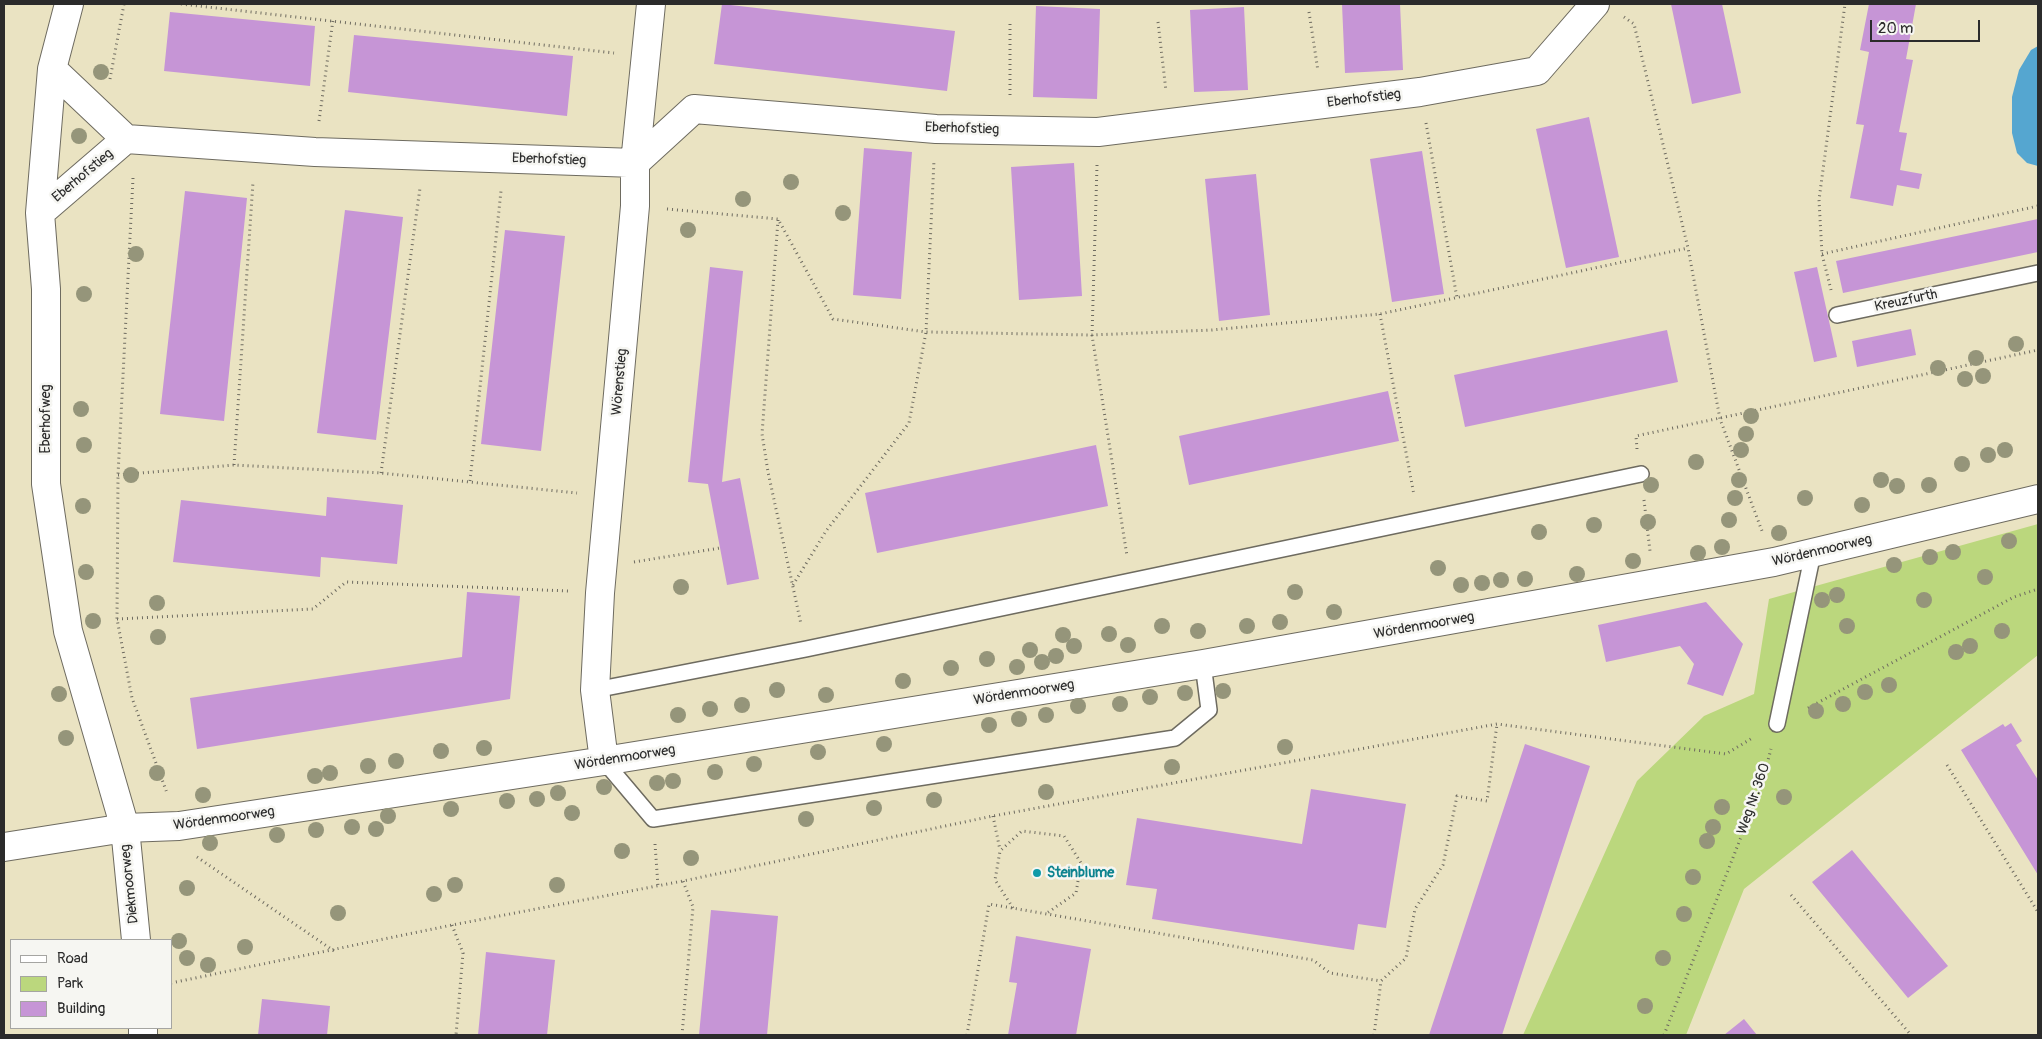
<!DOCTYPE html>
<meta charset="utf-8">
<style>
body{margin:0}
#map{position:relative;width:2042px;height:1039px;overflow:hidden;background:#eae3c2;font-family:Pangolin,sans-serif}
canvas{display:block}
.frame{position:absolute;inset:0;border:5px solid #2b2b2b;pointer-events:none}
.legend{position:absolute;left:10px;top:939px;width:162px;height:90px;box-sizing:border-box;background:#f6f6f2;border:1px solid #a5a5a2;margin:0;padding:6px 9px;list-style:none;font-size:15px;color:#2b2b2b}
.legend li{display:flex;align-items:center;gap:10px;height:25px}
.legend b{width:25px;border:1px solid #a5a5a2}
.scale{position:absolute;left:1870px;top:20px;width:110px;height:22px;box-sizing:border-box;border:2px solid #2b2b2b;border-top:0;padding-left:6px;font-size:15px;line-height:18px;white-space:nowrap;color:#2b2b2b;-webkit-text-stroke:4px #f6f6f2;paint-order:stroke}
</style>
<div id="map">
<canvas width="2042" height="1039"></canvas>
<div class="frame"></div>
<ul class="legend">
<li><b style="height:6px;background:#fff"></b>Road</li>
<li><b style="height:14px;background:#bbd77d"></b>Park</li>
<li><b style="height:14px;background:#c695d6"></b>Building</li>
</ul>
<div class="scale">20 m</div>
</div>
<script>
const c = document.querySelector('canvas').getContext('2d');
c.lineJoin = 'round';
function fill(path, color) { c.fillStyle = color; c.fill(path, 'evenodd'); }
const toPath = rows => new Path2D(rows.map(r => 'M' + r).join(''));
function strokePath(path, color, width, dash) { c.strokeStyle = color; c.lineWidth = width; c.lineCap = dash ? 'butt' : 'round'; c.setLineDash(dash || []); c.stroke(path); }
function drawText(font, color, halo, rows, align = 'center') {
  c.font = font + ' Pangolin,sans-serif'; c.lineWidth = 5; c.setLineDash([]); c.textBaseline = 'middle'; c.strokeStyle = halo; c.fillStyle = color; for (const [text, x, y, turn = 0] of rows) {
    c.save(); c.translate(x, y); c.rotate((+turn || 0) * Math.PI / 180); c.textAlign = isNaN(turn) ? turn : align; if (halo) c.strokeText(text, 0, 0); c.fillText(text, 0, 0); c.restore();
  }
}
const green = toPath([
 [2038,524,2038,655,1744,889,1686,1035,1523,1035,1637,781,1704,716,1754,694,1769,599]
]);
const water = toPath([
 [2038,46,2038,166,2027,163,2017,153,2012,133,2012,97,2019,70,2031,50]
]);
const building = toPath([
 [722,4,955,31,947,91,714,64],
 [1342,4,1400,4,1403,70,1345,73],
 [1671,4,1722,4,1741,93,1692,104],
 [1869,4,1916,4,1906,59,1913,60,1899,132,1907,133,1900,170,1922,174,1919,189,1897,185,1893,206,1850,198,1864,125,1856,124,1869,52,1860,50],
 [1036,6,1100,9,1097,99,1033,97],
 [1244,7,1248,90,1194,92,1190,10],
 [170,12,315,26,310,86,164,71],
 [354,35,573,56,567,116,348,92],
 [1589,117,1619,257,1566,268,1536,129],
 [864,148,912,152,901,299,853,295],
 [1422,151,1444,294,1392,302,1370,159],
 [1074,163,1082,296,1019,300,1011,167],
 [1256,174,1270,315,1219,321,1205,179],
 [185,191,247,198,224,421,160,414],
 [345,210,403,217,376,440,317,433],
 [2038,219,2038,252,1843,293,1836,261],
 [505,230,565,236,541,451,481,444],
 [710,267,743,271,722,482,740,478,759,579,727,585,708,484,688,482],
 [1817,267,1837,357,1814,362,1794,272],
 [1911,329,1916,355,1857,367,1852,341],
 [1667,330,1678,382,1465,427,1454,375],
 [1388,391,1399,441,1189,485,1179,436],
 [1096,445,1108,506,877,553,865,493],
 [327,497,403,505,397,564,321,557,320,577,173,562,181,500,326,516],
 [467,592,520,596,510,699,197,749,190,698,462,657],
 [1706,602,1743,644,1723,696,1687,684,1694,664,1680,646,1606,662,1598,625],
 [2011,723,2022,741,2016,745,2038,780,2038,875,1961,750,2003,724,2005,727],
 [1525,744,1590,766,1519,982,1502,1035,1429,1035],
 [1311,789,1406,804,1386,928,1358,924,1354,950,1152,919,1157,889,1126,885,1137,818,1302,844],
 [1852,850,1948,966,1908,998,1812,882],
 [711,910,778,916,767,1035,699,1035],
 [1016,936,1091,949,1076,1035,1008,1035,1017,983,1009,982],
 [486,952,555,960,547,1035,478,1035],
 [262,999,330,1006,327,1035,258,1035],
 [1744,1019,1757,1035,1724,1035]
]);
const path = toPath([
 [181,4,614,53],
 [1309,12,1318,71],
 [1624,17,1634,24,1688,248,1720,419,1762,531],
 [1158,22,1166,91],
 [1010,24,1010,98],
 [110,79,124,4],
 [319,121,333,20],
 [1426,123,1457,298],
 [1097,165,1092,335,1127,556],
 [133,178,118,475,117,619,132,698,167,793],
 [667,209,778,219,833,319,926,332,1092,335,1212,330,1380,314,1688,248],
 [778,220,762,434,768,472,801,624],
 [1822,254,2038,206],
 [1831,290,1822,254,1819,200,1845,4],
 [1380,314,1414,495],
 [1637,449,1636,436,2038,350],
 [234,465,253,182],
 [381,473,420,188],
 [118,475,234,465,381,473,577,493],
 [470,481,501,191],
 [1644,500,1650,551],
 [634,562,720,548],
 [793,585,826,531,909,423,926,332,934,160],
 [117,619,313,609,346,582,568,591],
 [1808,708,2014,597,2038,589],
 [1947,765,2038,912],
 [993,816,1000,850],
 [655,844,658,886],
 [197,857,334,951],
 [1791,895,1911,1035],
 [1013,908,995,880,1000,851,1022,831,1064,836,1081,863,1076,893,1047,913],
 [452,925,463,953,456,1035],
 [171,983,452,925,683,881,993,816,1497,724,1726,754,1754,737],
 [682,1035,693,907,683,881],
 [967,1035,989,904,1313,960,1330,973,1381,981],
 [1374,1035,1381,981,1406,958,1415,909,1443,865,1457,796,1487,801,1497,724],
 [1664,1035,1762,783,1771,749]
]);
const lane = toPath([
 [1837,315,2038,273],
 [595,690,806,649,1641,474],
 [1777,724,1813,553],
 [604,761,653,819,1175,738,1209,710,1203,664]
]);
const street = toPath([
 [69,4,52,69,40,213,46,289,46,484,68,631,125,828,136,940],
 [52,69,126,139,315,152,635,163,694,109,936,129,1098,132,1420,92,1537,71,1595,4],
 [40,213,126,139],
 [604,761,595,690,600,593,635,206,635,163,651,4],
 [4,847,125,828,179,826,604,761,1203,664,1774,562,2038,499],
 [143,1028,143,1035]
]);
const trees = [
 [101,72],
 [79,136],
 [791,182],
 [743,199],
 [843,213],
 [688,230],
 [136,254],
 [84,294],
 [2016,344],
 [1976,358],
 [1938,368],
 [1983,376],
 [1965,379],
 [81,409],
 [1751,416],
 [1746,434],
 [84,445],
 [1741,450],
 [2005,450],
 [1988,455],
 [1696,462],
 [1962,464],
 [131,475],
 [1739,480],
 [1881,480],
 [1651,485],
 [1929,485],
 [1897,486],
 [1735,498],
 [1805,498],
 [1862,505],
 [83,506],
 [1729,520],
 [1648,522],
 [1594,525],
 [1539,532],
 [1779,533],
 [2009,541],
 [1722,547],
 [1953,552],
 [1698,553],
 [1930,557],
 [1633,561],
 [1894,565],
 [1438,568],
 [86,572],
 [1577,574],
 [1985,577],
 [1525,579],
 [1501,580],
 [1482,583],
 [1461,585],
 [681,587],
 [1295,592],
 [1837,595],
 [1822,600],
 [1924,600],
 [157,603],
 [1334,612],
 [93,621],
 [1280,622],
 [1162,626],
 [1247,626],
 [1847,626],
 [1198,631],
 [2002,631],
 [1109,634],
 [1063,635],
 [158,637],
 [1128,645],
 [1074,646],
 [1970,646],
 [1030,650],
 [1956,652],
 [1056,656],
 [987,659],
 [1042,662],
 [1017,667],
 [951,668],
 [903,681],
 [1889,685],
 [777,690],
 [1223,691],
 [1865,692],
 [1185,693],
 [59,694],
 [826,695],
 [1150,697],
 [1120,704],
 [1843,704],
 [742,705],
 [1078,706],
 [710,709],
 [1816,711],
 [678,715],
 [1046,715],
 [1019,719],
 [989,725],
 [66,738],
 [884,744],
 [1285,747],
 [484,748],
 [441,751],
 [818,752],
 [396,761],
 [754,764],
 [368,766],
 [1172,767],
 [715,772],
 [157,773],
 [330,773],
 [315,776],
 [673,781],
 [657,783],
 [604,787],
 [1046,792],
 [558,793],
 [203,795],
 [1784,797],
 [537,799],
 [934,800],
 [507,801],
 [1722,807],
 [874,808],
 [451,809],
 [572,813],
 [388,816],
 [806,819],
 [352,827],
 [1713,827],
 [376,829],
 [316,830],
 [277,835],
 [1707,841],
 [210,843],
 [622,851],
 [691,858],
 [1693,877],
 [455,885],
 [557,885],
 [187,888],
 [434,894],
 [338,913],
 [1684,914],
 [179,941],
 [245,947],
 [187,958],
 [1663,958],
 [208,965],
 [1645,1006]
];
const markers = [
 [1037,873,5,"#0f9aa8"]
];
const streetNames = [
 ["Eberhofstieg",1364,99,-7],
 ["Eberhofstieg",962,129,2],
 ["Eberhofstieg",549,160,2],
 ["Eberhofstieg",83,176,-40],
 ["Kreuzfurth",1906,301,-12],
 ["Wörenstieg",620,382,-85],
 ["Eberhofweg",46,419,-90],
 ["Wördenmoorweg",1822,551,-13],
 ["Wördenmoorweg",1424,626,-10],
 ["Wördenmoorweg",1024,693,-9],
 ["Wördenmoorweg",625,758,-9],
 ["Weg Nr. 360",1754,799,-71],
 ["Wördenmoorweg",224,819,-8],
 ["Diekmoorweg",130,884,-96]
];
const cultureNames = [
 ["Steinblume",1047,873]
];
fill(green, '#bbd77d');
fill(water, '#55a6d0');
fill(building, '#c695d6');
strokePath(lane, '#6e6b60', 18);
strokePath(street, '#6e6b60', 30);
strokePath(path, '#6e6b60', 3, [1, 4]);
strokePath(lane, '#fff', 15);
strokePath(street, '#fff', 28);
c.fillStyle = '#95957a';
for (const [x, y] of trees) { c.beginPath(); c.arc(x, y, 8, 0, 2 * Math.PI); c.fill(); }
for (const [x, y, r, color] of markers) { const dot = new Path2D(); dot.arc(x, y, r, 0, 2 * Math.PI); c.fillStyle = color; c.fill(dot); strokePath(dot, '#f6f6f2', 2); }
drawText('14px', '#2b2b2b', '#f6f6f2', streetNames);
drawText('bold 14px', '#0d838f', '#f6f6f2', cultureNames, 'left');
</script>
